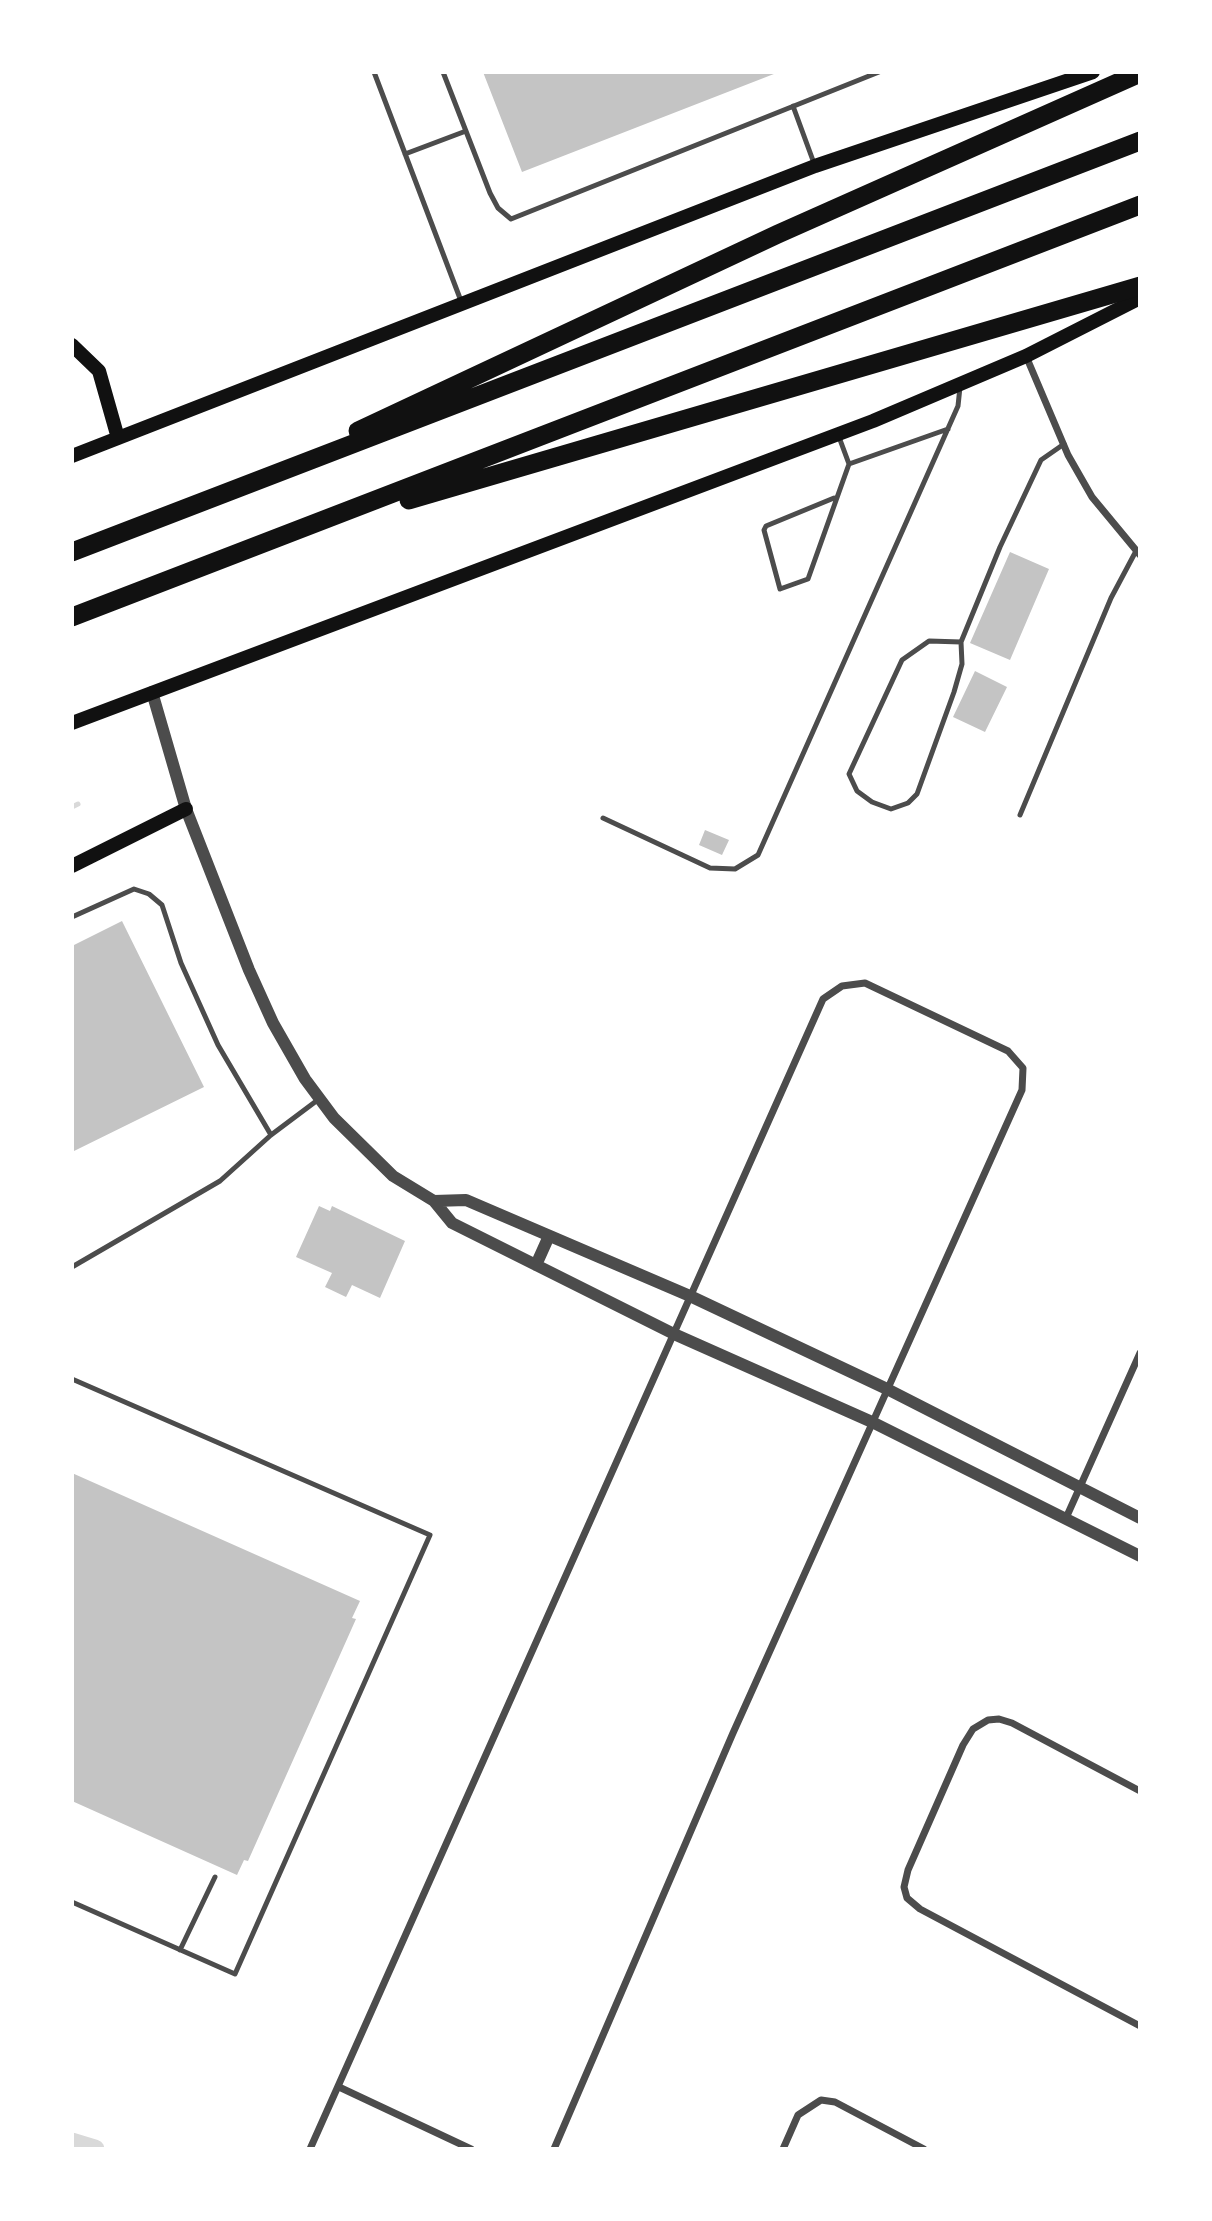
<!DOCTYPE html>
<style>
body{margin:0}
#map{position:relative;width:1212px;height:2221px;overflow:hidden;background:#fff;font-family:"Exo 2",sans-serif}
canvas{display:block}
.frame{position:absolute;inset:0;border:74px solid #fff;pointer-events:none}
</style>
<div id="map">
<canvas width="1212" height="2221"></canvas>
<div class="frame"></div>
</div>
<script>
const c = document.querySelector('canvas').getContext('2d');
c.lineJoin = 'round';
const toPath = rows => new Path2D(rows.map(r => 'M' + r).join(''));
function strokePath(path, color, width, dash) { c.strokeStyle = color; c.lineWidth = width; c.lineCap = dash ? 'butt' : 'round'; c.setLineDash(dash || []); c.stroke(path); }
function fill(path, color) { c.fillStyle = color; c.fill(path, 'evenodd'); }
const stream = toPath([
 [72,807,78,804]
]);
const canal = toPath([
 [72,2142,95,2149]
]);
const building = toPath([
 [483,72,779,72,522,172],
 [1010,552,1049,569,1010,660,970,643],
 [975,671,1007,687,985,732,953,717],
 [705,830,729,840,722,855,699,845],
 [122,921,204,1087,72,1152,72,946],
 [319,1206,330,1211,332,1206,405,1241,380,1298,352,1285,346,1297,325,1287,332,1273,296,1257],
 [72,1473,360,1601,352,1618,356,1619,248,1861,244,1860,237,1875,72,1801]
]);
const service = toPath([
 [374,72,461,301],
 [443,72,490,193,498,208,511,219,879,72],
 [793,106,815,166],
 [405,154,466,131],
 [849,464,948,429],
 [834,498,766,526,764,530,780,589,808,579,849,464,839,437],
 [961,642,929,641,902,660,849,774,857,791,872,802,891,809,908,803,917,794,954,692,962,664,961,642,1000,547,1041,460,1064,444],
 [1020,815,1111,598,1136,551],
 [603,818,710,868,735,869,758,855,958,406,960,387],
 [72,917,134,889,149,894,162,905,181,963,218,1045,271,1135],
 [72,1267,220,1181,271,1135,319,1099],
 [72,1379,430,1535,235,1974,72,1902],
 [180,1950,215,1877]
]);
const minor = toPath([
 [1026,356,1068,455,1092,497,1140,555],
 [1066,1518,1140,1353],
 [1140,1791,1012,1723,999,1719,988,1720,973,1729,963,1745,908,1870,904,1887,907,1898,920,1909,1140,2026],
 [339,2087,471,2149],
 [310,2149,823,999,842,986,865,983,1008,1051,1023,1068,1022,1090,733,1733,554,2149],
 [783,2149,798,2115,821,2100,835,2102,924,2149]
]);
const tertiary = toPath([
 [152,692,186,809,249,970,273,1023,305,1079,334,1118,393,1176,434,1201,452,1223,674,1334,872,1422,1140,1556],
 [434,1201,466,1200,690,1296,887,1389,1140,1518],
 [536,1265,549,1236]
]);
const secondary = toPath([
 [72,345,99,371,118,438],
 [72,456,815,166,1093,72],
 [72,723,873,421,1026,356,1140,298],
 [72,866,186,809]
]);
const motorway = toPath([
 [358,431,778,234,1140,73],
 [409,500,1140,286],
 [72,552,1140,141],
 [72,617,1140,205]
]);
strokePath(stream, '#d9d9d9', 5);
strokePath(canal, '#d9d9d9', 19);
fill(building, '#c4c4c4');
strokePath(service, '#4c4c4c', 5);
strokePath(minor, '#4c4c4c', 7);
strokePath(tertiary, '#4c4c4c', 12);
strokePath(secondary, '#111', 14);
strokePath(motorway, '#111', 19);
</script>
